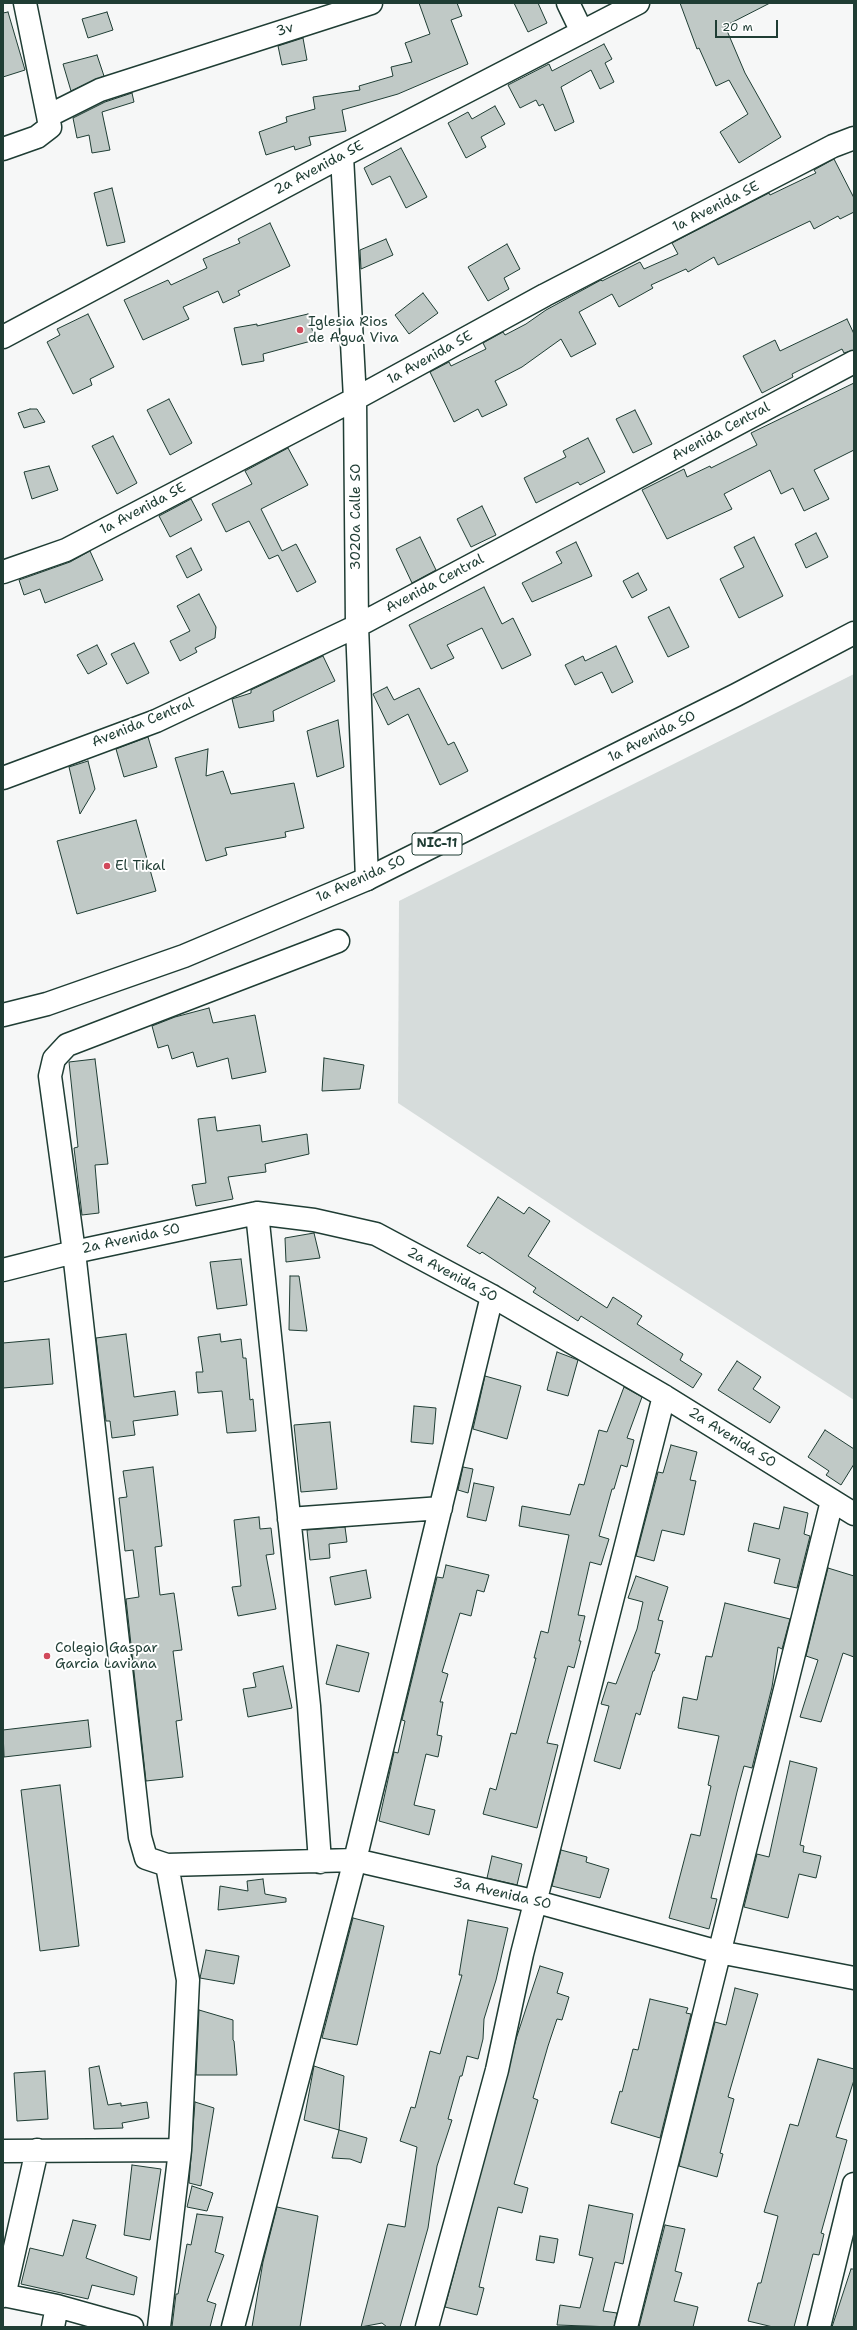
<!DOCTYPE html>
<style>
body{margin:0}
#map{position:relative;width:857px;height:2330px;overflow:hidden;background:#f6f7f7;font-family:"Shantell Sans",sans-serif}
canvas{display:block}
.frame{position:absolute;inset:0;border:4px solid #1f3d34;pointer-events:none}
.scale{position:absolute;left:715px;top:20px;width:63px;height:18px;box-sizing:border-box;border:2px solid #1f3d34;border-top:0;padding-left:5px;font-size:12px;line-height:14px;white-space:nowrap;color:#1f3d34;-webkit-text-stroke:3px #fff;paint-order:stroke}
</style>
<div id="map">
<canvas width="857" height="2330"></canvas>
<div class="frame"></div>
<div class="scale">20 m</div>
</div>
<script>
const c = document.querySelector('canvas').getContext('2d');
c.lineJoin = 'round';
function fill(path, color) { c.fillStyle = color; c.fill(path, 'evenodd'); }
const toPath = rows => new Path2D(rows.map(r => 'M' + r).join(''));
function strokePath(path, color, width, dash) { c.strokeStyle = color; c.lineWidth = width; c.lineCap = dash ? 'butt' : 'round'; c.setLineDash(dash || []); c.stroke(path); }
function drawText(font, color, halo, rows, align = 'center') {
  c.font = font + ' "Shantell Sans",sans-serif'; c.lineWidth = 4; c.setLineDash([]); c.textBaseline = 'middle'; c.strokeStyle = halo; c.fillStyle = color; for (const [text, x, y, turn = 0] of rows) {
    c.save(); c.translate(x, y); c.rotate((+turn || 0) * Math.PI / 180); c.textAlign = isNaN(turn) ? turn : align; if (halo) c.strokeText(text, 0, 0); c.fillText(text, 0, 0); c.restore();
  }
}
const green = toPath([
 [854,674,854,1400,585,1227,398,1103,399,901]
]);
const building = toPath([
 [419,3,457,3,462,16,451,20,468,64,398,94,342,110,346,131,309,137,311,145,295,150,294,146,266,155,259,132,287,122,286,117,315,109,313,97,360,90,359,86,393,76,391,67,412,62,405,43,430,34,419,3],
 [514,3,538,3,547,23,528,32,514,3],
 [680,3,770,3,725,26,745,73,781,137,739,163,720,132,748,114,729,80,716,86,699,48,697,49,680,3],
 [8,12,25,70,3,77,3,13,8,12],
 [107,12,113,30,88,38,82,19,107,12],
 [303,38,307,60,282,65,278,46,303,38],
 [604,44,612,59,605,63,614,82,600,89,591,70,561,87,574,122,555,131,543,104,539,106,536,100,520,108,508,85,549,64,552,71,604,44],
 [97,55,104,76,71,91,63,64,97,55],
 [132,93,134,102,102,112,110,150,92,153,89,135,77,138,73,118,105,102,132,93],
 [495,106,505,124,481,137,486,147,466,158,448,123,468,112,472,119,495,106],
 [401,148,427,197,406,208,390,176,372,185,364,168,401,148],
 [834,159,854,198,854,212,840,219,838,216,814,229,810,221,718,265,714,257,688,272,686,269,651,285,653,288,619,307,612,294,579,312,596,344,571,357,561,339,522,367,495,381,507,405,482,417,478,409,454,422,430,372,449,362,451,366,486,349,483,343,503,332,505,335,526,324,546,310,601,280,602,281,640,262,644,269,678,254,672,243,769,193,770,195,816,173,814,170,834,159],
 [112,188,125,242,107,246,94,193,112,188],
 [270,223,290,266,238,291,240,295,223,303,218,291,183,307,189,319,143,340,124,300,168,280,171,285,207,268,203,259,240,243,238,239,270,223],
 [386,239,393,255,361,269,360,250,386,239],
 [507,244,520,269,504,278,509,289,488,301,468,267,507,244],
 [423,293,438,313,409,334,395,315,423,293],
 [88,314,114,367,90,379,92,385,73,394,47,342,60,335,57,329,88,314],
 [308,314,315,340,263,354,264,361,242,365,234,328,257,324,257,326,308,314],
 [847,319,854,334,854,350,844,353,842,349,792,374,793,377,762,393,743,356,775,340,780,351,847,319],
 [854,383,854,450,814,470,829,499,804,511,793,488,781,494,770,470,724,494,732,509,667,539,642,490,684,469,687,477,710,466,711,468,757,445,751,433,854,383],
 [169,399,192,443,170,455,147,410,169,399],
 [30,409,37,409,45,422,24,428,18,413,30,409],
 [635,410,652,444,633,453,616,419,635,410],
 [113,436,137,483,117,494,92,446,113,436],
 [588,438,605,472,580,485,578,482,536,503,524,478,566,457,563,451,588,438],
 [288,448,308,485,261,509,282,551,296,544,316,582,297,592,278,555,269,559,249,521,226,532,212,504,252,484,245,471,288,448],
 [49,466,58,490,32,499,24,472,49,466],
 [191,499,202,520,170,537,159,516,191,499],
 [482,506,496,535,471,547,457,519,482,506],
 [816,533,828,557,806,568,795,544,816,533],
 [420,537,436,570,412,583,396,549,420,537],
 [754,537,783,596,739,618,720,579,744,567,734,547,754,537],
 [576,542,592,576,532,602,522,583,562,563,556,552,576,542],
 [191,548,202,570,187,578,176,556,191,548],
 [90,551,103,580,45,603,40,589,24,595,19,580,70,562,90,551],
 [638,573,647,590,632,598,623,581,638,573],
 [484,587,502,624,513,618,531,655,502,669,482,628,447,645,454,658,431,669,409,625,484,587],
 [199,594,216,627,215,638,195,648,197,652,180,661,170,641,190,631,177,606,199,594],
 [669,607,689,647,668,657,648,617,669,607],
 [134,643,149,673,127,684,111,654,134,643],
 [97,645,107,664,88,674,77,655,97,645],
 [616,646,633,682,612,693,602,672,575,685,565,665,583,656,585,661,616,646],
 [323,656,335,681,273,711,274,721,239,728,232,699,251,693,251,690,323,656],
 [387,687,394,700,419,688,448,745,454,742,468,771,440,785,408,714,388,725,373,694,387,687],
 [338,720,344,767,317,777,307,731,338,720],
 [148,737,157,767,124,777,116,749,148,737],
 [208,749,206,776,223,771,231,794,294,783,304,828,285,832,286,837,225,848,227,855,206,861,175,758,208,749],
 [88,761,95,789,80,814,69,767,88,761],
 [136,820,156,891,77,914,57,841,136,820],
 [209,1008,213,1023,255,1015,266,1072,232,1079,228,1058,197,1067,193,1052,172,1059,168,1045,158,1048,152,1026,175,1017,209,1008],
 [324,1058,364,1065,360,1089,322,1091,324,1058],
 [95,1059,108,1164,95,1165,99,1213,82,1215,74,1148,78,1147,69,1062,95,1059],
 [215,1117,217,1131,260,1125,262,1142,307,1134,309,1154,265,1164,266,1172,228,1177,233,1199,196,1206,192,1185,206,1183,198,1119,215,1117],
 [498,1197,524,1214,529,1207,550,1221,528,1256,607,1308,613,1297,642,1316,637,1324,683,1354,680,1360,702,1374,693,1388,581,1316,578,1321,533,1292,536,1288,482,1252,480,1254,467,1246,498,1197],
 [314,1233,320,1258,286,1262,285,1238,314,1233],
 [241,1259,247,1305,217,1309,210,1262,241,1259],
 [290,1276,299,1276,307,1331,289,1330,290,1276],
 [126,1334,134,1397,175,1391,178,1415,133,1421,135,1435,112,1438,110,1421,106,1421,96,1338,126,1334],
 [220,1334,221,1342,241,1339,243,1358,246,1358,250,1400,253,1399,256,1431,227,1433,222,1391,198,1393,196,1372,203,1372,198,1337,220,1334],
 [49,1339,53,1384,3,1388,3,1343,49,1339],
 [557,1352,578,1360,568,1396,547,1390,557,1352],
 [737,1361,761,1377,753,1389,780,1407,770,1423,718,1390,737,1361],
 [485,1376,521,1386,507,1439,473,1429,485,1376],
 [624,1387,642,1397,627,1438,634,1440,627,1467,621,1465,614,1489,612,1489,599,1536,609,1539,601,1565,590,1562,578,1615,585,1616,579,1641,581,1641,574,1668,568,1666,547,1743,558,1745,537,1828,483,1814,490,1788,496,1790,511,1733,516,1734,536,1658,534,1658,541,1631,548,1633,569,1535,519,1526,522,1506,570,1515,579,1484,584,1485,599,1430,607,1432,624,1387],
 [414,1406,436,1408,433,1444,411,1442,414,1406],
 [330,1422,337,1489,301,1492,294,1425,330,1422],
 [825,1430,854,1449,854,1464,841,1485,826,1475,829,1471,808,1457,825,1430],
 [671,1445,697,1452,690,1480,696,1481,684,1535,662,1530,654,1561,636,1556,658,1472,663,1473,671,1445],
 [153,1467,162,1546,155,1547,160,1595,174,1593,182,1650,173,1651,182,1720,176,1721,183,1777,146,1781,126,1599,139,1597,133,1550,125,1551,119,1498,127,1497,123,1471,153,1467],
 [463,1467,473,1469,468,1493,458,1490,463,1467],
 [474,1483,494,1487,486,1521,467,1517,474,1483],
 [784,1507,808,1513,804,1534,810,1536,797,1588,774,1583,780,1559,748,1551,754,1523,779,1529,784,1507],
 [259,1517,260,1529,271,1528,274,1554,266,1555,276,1609,238,1616,232,1587,241,1586,234,1520,259,1517],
 [345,1527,347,1542,329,1544,330,1558,310,1560,307,1530,345,1527],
 [446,1565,489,1575,484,1592,477,1590,471,1616,460,1613,442,1672,448,1674,440,1702,443,1702,437,1735,442,1736,438,1757,426,1754,414,1805,435,1810,429,1835,379,1821,394,1752,398,1753,405,1721,402,1720,437,1577,443,1578,446,1565],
 [828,1568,854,1576,854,1657,843,1653,821,1722,800,1717,818,1660,806,1656,828,1568],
 [366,1570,371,1598,335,1605,330,1577,366,1570],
 [636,1576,668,1587,658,1620,663,1621,655,1653,660,1654,654,1671,653,1671,640,1715,636,1713,620,1769,594,1761,609,1706,601,1704,608,1682,616,1684,637,1629,643,1602,628,1598,636,1576],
 [725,1603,790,1619,782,1649,778,1647,772,1687,752,1768,744,1766,737,1792,711,1898,717,1899,709,1929,669,1918,691,1834,700,1836,711,1786,708,1785,719,1736,678,1728,683,1697,697,1700,706,1656,712,1657,725,1603],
 [337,1645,369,1653,359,1692,326,1684,337,1645],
 [283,1666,292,1708,248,1717,243,1689,256,1687,253,1673,283,1666],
 [88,1720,91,1747,4,1757,3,1730,88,1720],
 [790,1761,817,1768,800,1845,804,1846,803,1852,821,1856,816,1878,799,1874,788,1918,744,1907,757,1854,769,1857,790,1761],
 [60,1785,79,1946,40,1951,21,1790,60,1785],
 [561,1850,587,1857,586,1862,609,1869,600,1898,552,1886,561,1850],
 [492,1856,522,1864,517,1885,487,1878,492,1856],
 [263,1879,265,1894,286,1898,286,1902,218,1910,220,1886,248,1891,247,1881,263,1879],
 [353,1918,384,1926,357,2045,322,2038,353,1918],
 [468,1920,508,1928,496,1980,484,2019,483,2039,478,2059,467,2056,462,2076,460,2076,448,2119,452,2120,437,2166,428,2228,400,2327,387,2327,382,2323,361,2327,388,2224,405,2227,417,2147,400,2141,411,2107,415,2108,430,2051,440,2054,462,1975,459,1975,468,1920],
 [206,1950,239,1956,234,1984,200,1978,206,1950],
 [540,1966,563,1973,557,1993,569,1997,562,2020,557,2019,548,2046,533,2098,538,2100,514,2184,528,2188,522,2213,498,2207,479,2287,484,2288,477,2315,445,2307,516,2039,540,1966],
 [735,1988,758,1994,728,2097,734,2099,720,2153,723,2154,717,2177,679,2166,715,2022,726,2025,735,1988],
 [650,1999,688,2008,686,2013,691,2014,660,2138,611,2123,620,2091,622,2092,633,2049,638,2050,650,1999],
 [199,2010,233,2020,233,2040,234,2041,237,2075,196,2075,199,2010],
 [818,2059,854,2069,854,2080,836,2137,847,2140,821,2233,824,2234,819,2255,813,2254,794,2327,773,2327,748,2321,758,2283,761,2283,778,2216,764,2212,790,2124,798,2126,818,2059],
 [99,2066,108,2105,121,2103,121,2106,147,2102,149,2118,122,2123,123,2128,94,2129,89,2068,99,2066],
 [314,2066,344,2076,339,2130,304,2120,314,2066],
 [45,2071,48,2119,17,2121,14,2073,45,2071],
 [195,2102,214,2108,201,2186,189,2183,195,2102],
 [339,2130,367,2138,361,2163,350,2159,332,2158,339,2130],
 [132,2165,161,2169,150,2240,124,2235,132,2165],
 [192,2186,213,2193,207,2211,187,2207,192,2186],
 [589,2205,633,2214,623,2264,615,2262,603,2311,617,2313,614,2327,557,2325,560,2305,580,2308,593,2258,579,2255,589,2205],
 [277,2207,318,2216,300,2327,252,2327,263,2262,277,2207],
 [197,2214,223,2217,215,2252,224,2255,207,2301,216,2304,210,2327,172,2327,176,2294,178,2294,187,2244,191,2245,197,2214],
 [73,2220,96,2225,86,2258,137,2277,134,2295,92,2285,88,2299,21,2284,30,2248,63,2256,73,2220],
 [665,2225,685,2229,675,2271,682,2273,674,2301,698,2307,693,2327,639,2327,665,2225],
 [540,2236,558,2239,554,2263,536,2260,540,2236],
 [851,2269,854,2269,854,2327,832,2327,851,2269]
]);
const minor = toPath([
 [25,3,48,116],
 [568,3,582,32],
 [3,149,37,137,50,127,48,116,100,90,371,3],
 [342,156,355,399,357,626,367,879],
 [3,337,342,156,638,3],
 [3,572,66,550,355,399,545,295,833,146,854,138],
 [3,778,156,721,357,626,854,362],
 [338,941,67,1045,54,1059,50,1076,74,1252,140,1837,146,1858,167,1865,355,1860,537,1902,719,1952,854,1978],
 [257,1213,309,1706,320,1862],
 [3,1270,74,1252,257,1213,314,1220,376,1234,492,1296,664,1396,854,1514],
 [289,1519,441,1508],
 [3,2151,180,2150],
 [3,2295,57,2306,132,2327],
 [4,2296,37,2150],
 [53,2327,57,2306],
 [159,2327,180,2150,188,1980,167,1865],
 [233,2327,355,1860,492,1296],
 [427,2327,497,2070,522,1954,664,1396],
 [626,2327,832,1501],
 [819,2327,854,2184]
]);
const highway = toPath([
 [3,1015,47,1004,184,956,367,879,736,695,854,633]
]);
const markers = [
 [300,330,4,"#d1495b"],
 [107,866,4,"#d1495b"],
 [47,1656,4,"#d1495b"]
];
const shields = [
 [437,844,50]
];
const shieldNames = [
 ["NIC-11",437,844]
];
const streetNames = [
 ["3v",285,30,-17],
 ["2a Avenida SE",319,168,-28],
 ["1a Avenida SE",716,207,-27],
 ["1a Avenida SE",430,358,-29],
 ["Avenida Central",721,432,-28],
 ["1a Avenida SE",143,509,-28],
 ["3020a Calle SO",356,517,-90],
 ["Avenida Central",435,584,-28],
 ["Avenida Central",143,723,-22],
 ["1a Avenida SO",652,737,-27],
 ["1a Avenida SO",361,879,-24],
 ["2a Avenida SO",131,1239,-12],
 ["2a Avenida SO",452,1275,28],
 ["2a Avenida SO",732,1438,32],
 ["3a Avenida SO",502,1894,13]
];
const poiNames = [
 ["Iglesia Rios",308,322],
 ["de Agua Viva",308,338],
 ["El Tikal",115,866],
 ["Colegio Gaspar",55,1648],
 ["Garcia Laviana",55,1664]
];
fill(green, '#d6dcdb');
fill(building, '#c0c9c6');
strokePath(building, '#1f3d34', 1);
strokePath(minor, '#1f3d34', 25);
strokePath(highway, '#1f3d34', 25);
strokePath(minor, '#fff', 22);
strokePath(highway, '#fff', 22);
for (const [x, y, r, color] of markers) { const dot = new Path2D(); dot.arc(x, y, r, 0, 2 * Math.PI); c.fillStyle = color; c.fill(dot); strokePath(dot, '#fff', 1.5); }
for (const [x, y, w] of shields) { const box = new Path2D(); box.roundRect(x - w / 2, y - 11, w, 22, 3); c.fillStyle = '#fff'; c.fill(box); strokePath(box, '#1f3d34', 1); }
drawText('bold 13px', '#1f3d34', null, shieldNames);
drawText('14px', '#1f3d34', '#fff', streetNames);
drawText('14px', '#1f3d34', '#fff', poiNames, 'left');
</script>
